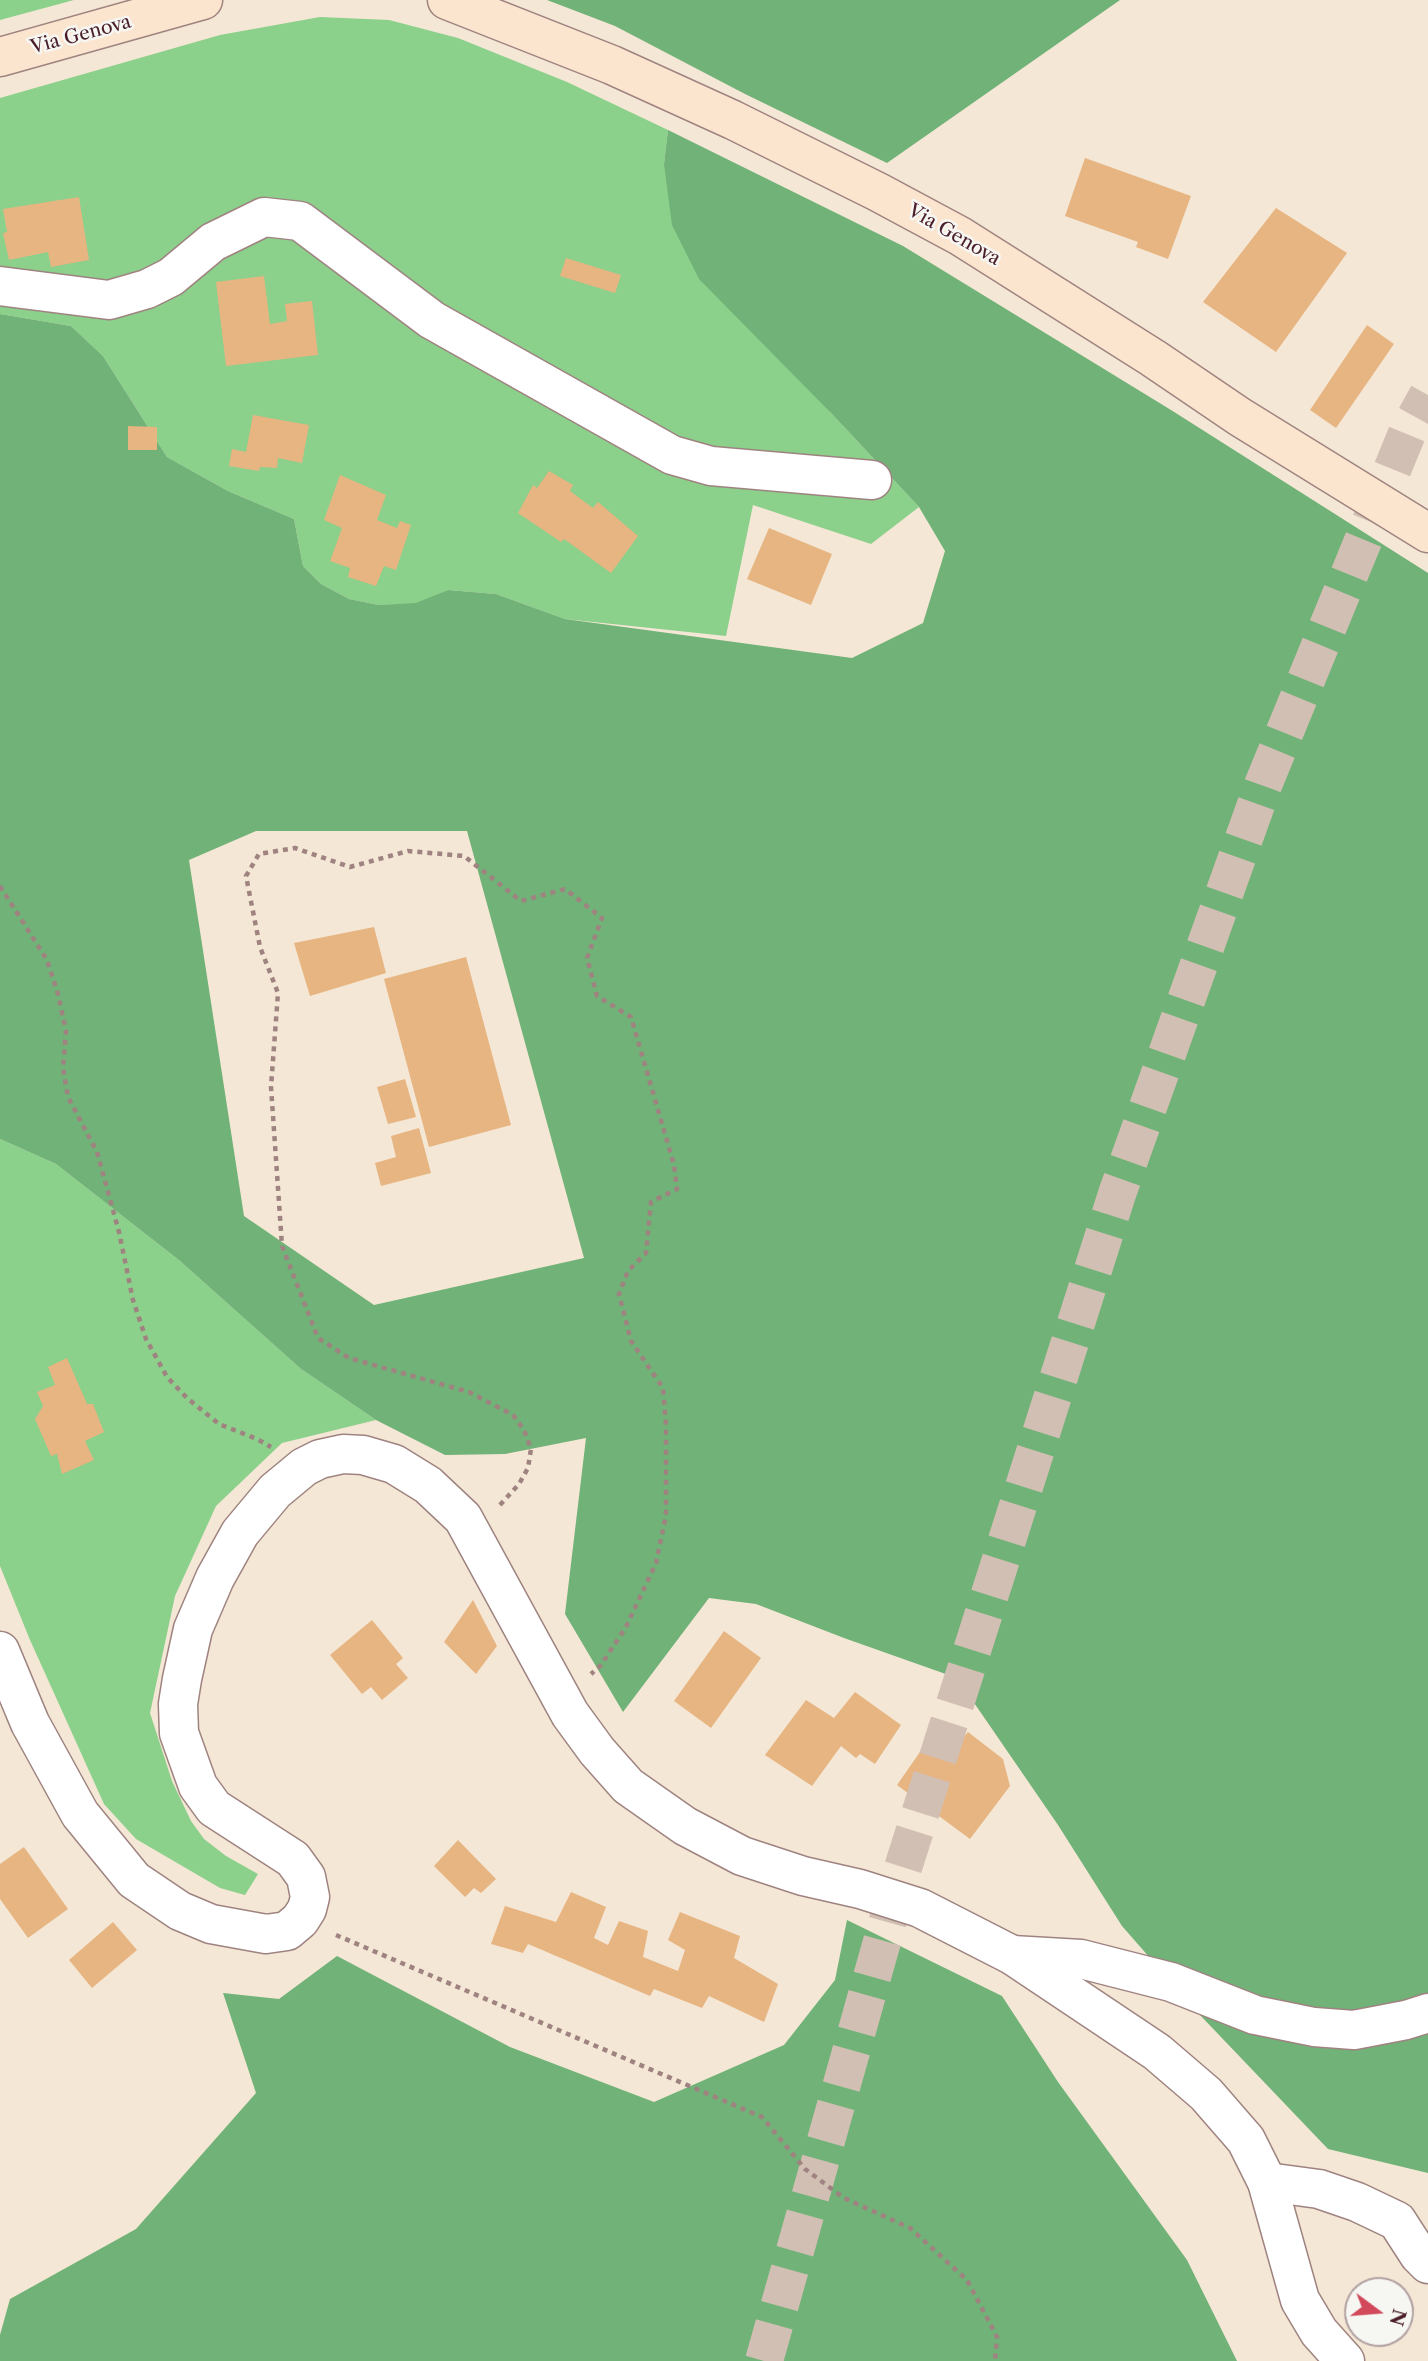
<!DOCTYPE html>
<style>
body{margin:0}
#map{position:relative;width:1428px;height:2361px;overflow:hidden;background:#f4e7d5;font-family:"Libre Caslon Text",serif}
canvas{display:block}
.north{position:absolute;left:1344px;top:2277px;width:70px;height:70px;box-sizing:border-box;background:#f6f6f2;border:2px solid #b1a0a2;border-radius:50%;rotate:106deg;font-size:19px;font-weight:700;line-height:28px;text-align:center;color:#4a1f2b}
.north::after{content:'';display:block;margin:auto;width:24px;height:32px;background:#d1495b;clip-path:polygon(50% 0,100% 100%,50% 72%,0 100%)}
</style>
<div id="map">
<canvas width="1428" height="2361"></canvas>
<div class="north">N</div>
</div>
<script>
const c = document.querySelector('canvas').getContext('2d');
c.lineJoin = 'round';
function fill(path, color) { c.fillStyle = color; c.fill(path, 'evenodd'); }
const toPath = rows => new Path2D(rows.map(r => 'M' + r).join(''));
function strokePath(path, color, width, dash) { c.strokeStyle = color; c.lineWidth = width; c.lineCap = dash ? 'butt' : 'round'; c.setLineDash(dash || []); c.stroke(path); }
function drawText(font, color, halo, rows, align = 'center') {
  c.font = font + ' "Libre Caslon Text",serif'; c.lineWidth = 5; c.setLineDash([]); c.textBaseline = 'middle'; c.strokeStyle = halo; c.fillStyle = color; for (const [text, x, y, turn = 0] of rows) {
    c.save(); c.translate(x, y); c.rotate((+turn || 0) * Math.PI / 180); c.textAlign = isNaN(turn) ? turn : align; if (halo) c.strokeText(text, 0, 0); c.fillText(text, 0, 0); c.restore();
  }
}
const green = toPath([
 [0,0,74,0,0,20],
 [320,17,389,20,458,38,567,82,668,130,664,164,831,413,919,507,871,544,753,505,726,636,565,619,496,594,448,590,416,604,379,605,349,599,321,584,303,566,294,519,228,491,167,457,103,356,71,326,0,314,0,98,220,35],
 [0,1139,56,1164,180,1261,301,1369,376,1420,282,1443,216,1506,175,1596,150,1713,172,1781,191,1821,204,1839,226,1856,258,1874,245,1895,220,1888,136,1839,104,1804,30,1640,0,1566]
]);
const forest = toPath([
 [547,0,1120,0,887,163,745,94,615,26],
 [668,130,903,246,1171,410,1428,573,1428,2173,1328,2149,1199,2014,1122,1926,1058,1825,957,1678,844,1638,756,1604,709,1598,623,1712,565,1614,586,1438,505,1454,445,1455,376,1420,301,1369,180,1261,56,1164,0,1139,0,314,71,326,103,356,167,457,228,491,294,519,303,566,321,584,349,599,379,605,416,603,448,590,496,594,565,619,852,658,923,623,945,551,919,507,831,413,699,279,672,225,664,164],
 [256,831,467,831,584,1258,374,1305,244,1216,189,860],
 [847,1920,1002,1996,1058,2082,1187,2260,1237,2361,0,2361,0,2335,10,2299,136,2229,256,2093,223,1993,279,1999,337,1956,510,2047,654,2102,784,2045,835,1980]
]);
const building = toPath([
 [1085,158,1191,196,1168,259,1136,247,1138,242,1065,216],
 [79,197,89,260,51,267,48,252,9,260,3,233,7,232,3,209],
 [1276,208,1347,253,1276,352,1203,302],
 [566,258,621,275,615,293,560,276],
 [264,276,270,324,287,321,285,304,312,301,318,355,226,366,216,282],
 [1367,325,1394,344,1336,428,1310,410],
 [253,415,309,425,302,463,278,458,277,468,260,467,259,471,229,466,232,449,246,452],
 [128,426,157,427,157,450,128,450],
 [549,471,573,485,570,491,593,508,598,502,638,536,611,573,564,539,561,542,518,513,533,485,537,488],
 [340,475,386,495,377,520,397,528,400,521,411,525,396,570,384,566,376,586,348,577,350,568,330,561,342,528,324,520],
 [769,528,832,554,811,605,747,579],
 [374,927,386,973,310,996,294,943],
 [466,957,511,1125,429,1147,384,979],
 [405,1079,416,1117,388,1124,377,1087],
 [419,1128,431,1173,381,1186,375,1163,396,1157,391,1136],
 [67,1358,87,1404,93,1404,104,1432,85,1441,94,1460,62,1474,57,1454,51,1456,35,1419,43,1406,37,1392,55,1385,48,1367],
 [473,1600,497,1646,476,1674,444,1642],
 [372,1620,403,1658,396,1664,408,1678,382,1700,371,1687,362,1694,330,1655],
 [724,1631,761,1658,711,1728,674,1701],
 [855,1692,901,1725,875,1764,860,1754,856,1758,841,1746,812,1786,765,1755,806,1700,834,1718],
 [968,1732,1003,1759,1010,1786,970,1839,897,1785,929,1739,950,1754],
 [458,1840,496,1879,481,1893,474,1888,465,1897,434,1866],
 [24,1847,68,1909,28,1938,0,1899,0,1864],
 [571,1892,606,1907,594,1938,608,1945,619,1921,648,1931,643,1957,678,1971,685,1950,668,1940,680,1912,740,1936,734,1958,778,1984,764,2022,709,1996,702,2008,654,1989,650,1996,528,1944,523,1953,491,1944,505,1906,556,1922],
 [113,1922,137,1950,92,1988,69,1960]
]);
const trunkTunnel = toPath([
 [764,2361,901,1874,1118,1191,1263,785,1408,431,1428,395]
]);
const path = toPath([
 [0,886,47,960,58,994,66,1031,63,1068,68,1097,97,1152,119,1232,133,1300,146,1339,167,1377,187,1398,219,1424,257,1439,271,1447],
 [500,1505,519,1484,528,1468,531,1449,524,1430,513,1415,469,1392,349,1358,318,1338,282,1246,271,1087,278,993,260,947,246,876,259,854,295,848,350,867,408,851,464,856,521,901,565,889,602,918,587,958,597,996,631,1017,674,1165,677,1189,651,1202,646,1253,628,1271,619,1294,631,1341,663,1388,666,1425,666,1515,656,1563,626,1627,601,1665,591,1674],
 [336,1935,762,2117,805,2169,844,2198,910,2228,967,2280,997,2337,995,2361]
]);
const minor = toPath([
 [0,286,109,300,147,289,171,277,213,242,264,217,300,221,432,320,672,455,711,466,872,480],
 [1012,1955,1081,1959,1171,1982,1255,2015,1314,2027,1354,2030,1406,2020,1428,2013],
 [1267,2182,1319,2189,1357,2202,1397,2221,1419,2255,1428,2264]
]);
const tertiary = toPath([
 [0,1651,30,1723,80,1814,134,1880,180,1911,211,1924,266,1934,287,1931,300,1920,307,1909,310,1897,306,1877,293,1859,214,1808,198,1786,179,1733,178,1704,182,1679,193,1629,215,1578,240,1533,275,1491,304,1467,320,1459,343,1454,363,1455,394,1464,428,1485,463,1518,570,1714,597,1751,628,1786,685,1826,742,1856,803,1876,860,1889,920,1908,1012,1955,1157,2052,1206,2094,1246,2140,1267,2182,1300,2300,1319,2332,1345,2361]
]);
const secondary = toPath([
 [447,0,612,65,733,120,878,192,960,236,1153,358,1240,417,1428,533],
 [0,57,203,0]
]);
const streetNames = [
 ["Via Genova",81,35,-15],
 ["Via Genova",954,235,30]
];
fill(green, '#8bd08b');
fill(forest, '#70b277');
fill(building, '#e7b582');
strokePath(trunkTunnel, '#d2bfb3', 38, [38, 19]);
strokePath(minor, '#9f8380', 41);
strokePath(tertiary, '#9f8380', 41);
strokePath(secondary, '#9f8380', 41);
strokePath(path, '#9f8380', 4.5, [5, 5]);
strokePath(minor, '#fff', 38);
strokePath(tertiary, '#fff', 38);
strokePath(secondary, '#fce5cf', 38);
drawText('19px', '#4a1f2b', '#f6f6f2', streetNames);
</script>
